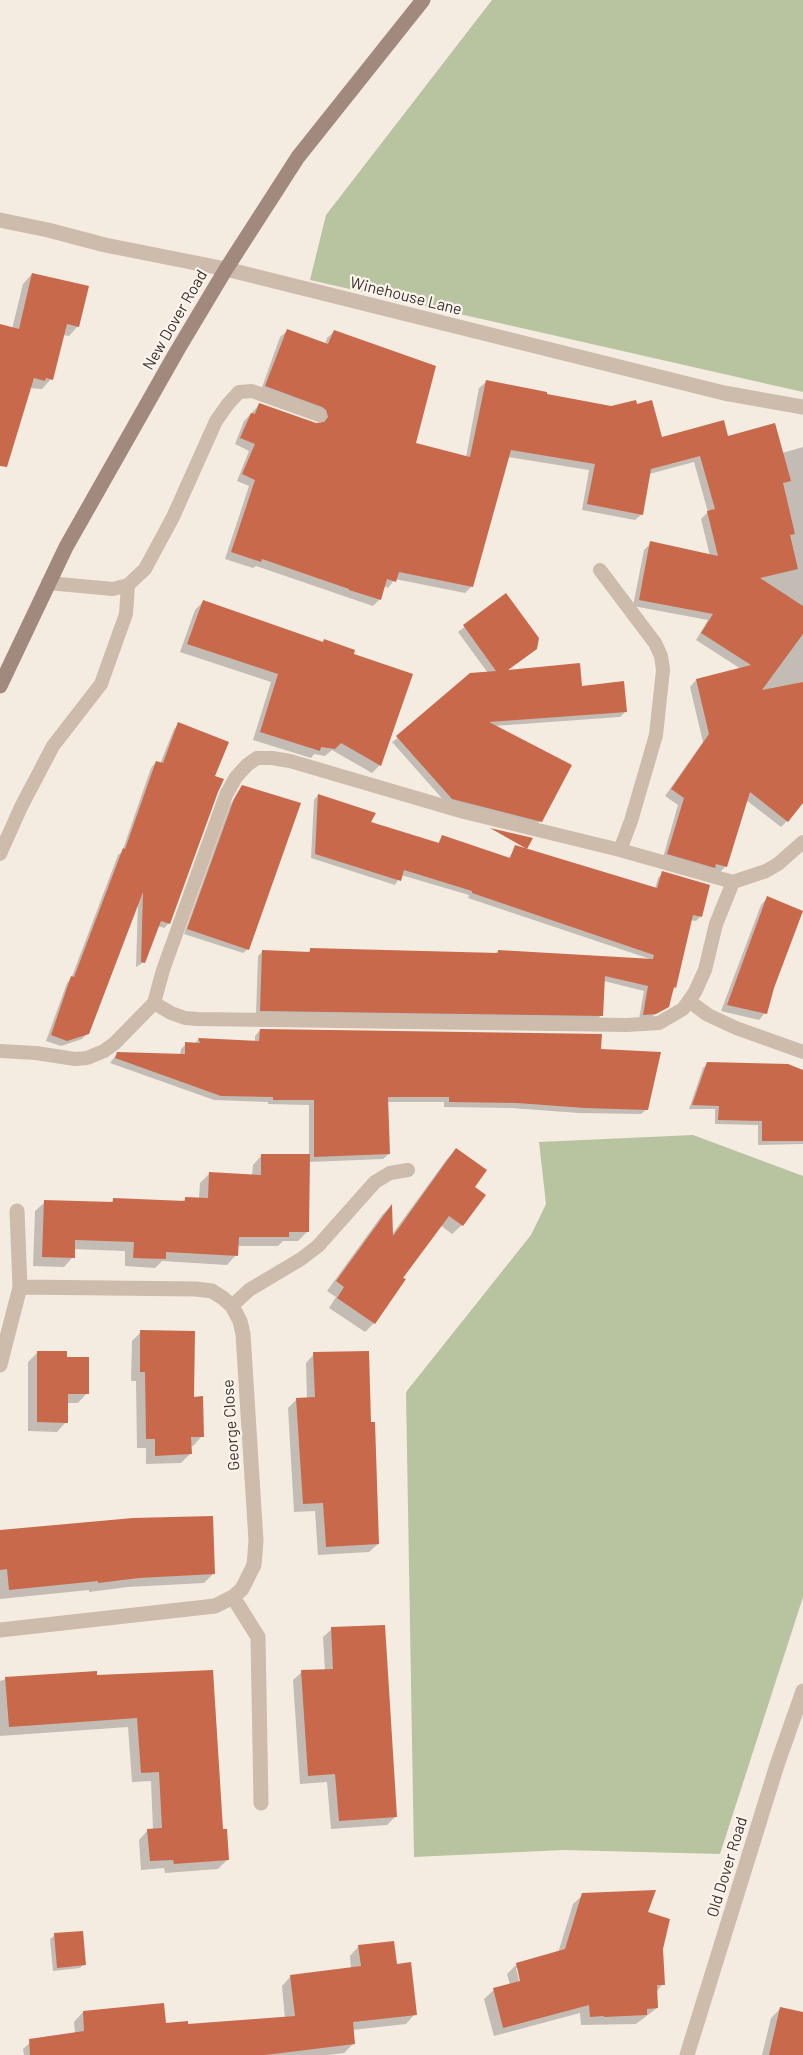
<!DOCTYPE html>
<style>
body{margin:0}
canvas{display:block;background:#f4ebe1}
</style>
<canvas width="803" height="2055"></canvas>
<script>
const c = document.querySelector('canvas').getContext('2d');
c.lineJoin = 'round';
function fill(path, color) { c.fillStyle = color; c.fill(path, 'evenodd'); }
const toPath = rows => new Path2D(rows.map(r => 'M' + r).join(''));
function strokePath(path, color, width, dash) { c.strokeStyle = color; c.lineWidth = width; c.lineCap = dash ? 'butt' : 'round'; c.setLineDash(dash || []); c.stroke(path); }
function drawText(font, color, halo, rows, align = 'center') {
  c.font = font + ' Barlow,sans-serif'; c.lineWidth = 4.5; c.setLineDash([]); c.textBaseline = 'middle'; c.strokeStyle = halo; c.fillStyle = color; for (const [text, x, y, turn = 0] of rows) {
    c.save(); c.translate(x, y); c.rotate((+turn || 0) * Math.PI / 180); c.textAlign = isNaN(turn) ? turn : align; if (halo) c.strokeText(text, 0, 0); c.fillText(text, 0, 0); c.restore();
  }
}
const green = toPath([
 [492,0,803,0,803,392,310,280,326,215],
 [693,1135,803,1176,803,1597,720,1854,564,1850,414,1857,406,1392,531,1235,546,1204,539,1142]
]);
const shadow = toPath([
 [32,274,78,326,69,336,63,335,51,379,42,389,29,388,0,466,0,332,12,329,23,284],
 [287,331,325,344,327,338,334,332,414,444,466,457,479,388,486,382,545,396,661,439,727,438,782,453,803,447,803,801,787,821,781,827,746,800,726,866,719,873,662,861,678,805,665,796,703,742,690,687,696,680,741,669,696,640,708,620,633,606,644,550,651,543,710,556,701,519,708,512,694,462,649,474,642,514,635,520,582,510,589,470,508,457,471,587,465,593,395,579,388,588,384,586,380,599,373,606,256,566,253,568,225,559,249,486,237,481,249,451,235,444,244,421,259,405,316,425,321,424,320,416,260,393,280,337],
 [506,595,536,648,506,671,580,687,626,711,620,717,494,726,540,821,535,826,447,804,392,742,488,673,458,632],
 [203,602,322,643,324,641,352,655,380,765,372,773,332,750,325,756,314,754,311,758,253,740,271,682,180,652,195,610],
 [179,724,214,777,169,923,164,928,158,926,144,962,136,967,138,902,88,1033,82,1039,61,1046,46,1041,67,983,71,979,118,855,122,852,151,768,156,762,160,764,174,729],
 [242,786,248,949,243,953,184,934,230,805],
 [318,795,369,823,437,844,442,837,508,859,516,847,655,889,658,878,663,873,700,917,696,921,690,920,675,987,671,990,667,1006,650,1018,639,1019,644,991,604,981,601,1015,597,1020,256,1015,258,956,262,952,306,954,311,949,495,954,498,951,653,960,468,898,469,895,401,875,395,885,311,858,314,800],
 [767,898,773,988,765,1013,759,1020,721,1011,761,905],
 [260,1030,599,1051,647,1109,641,1114,579,1113,511,1108,444,1107,444,1102,387,1102,389,1154,383,1159,309,1162,308,1231,298,1241,283,1241,278,1246,237,1246,236,1255,227,1265,162,1261,155,1268,125,1266,125,1251,73,1249,73,1257,64,1267,33,1266,35,1211,45,1202,110,1203,114,1199,182,1202,186,1198,199,1199,200,1183,209,1174,252,1176,253,1165,262,1155,309,1156,309,1105,268,1104,268,1102,214,1100,110,1063,116,1055,180,1056,181,1049,186,1044,194,1044,198,1040,255,1043,255,1036],
 [708,1063,803,1072,803,1144,758,1145,758,1125,715,1124,715,1109,689,1109,703,1068],
 [456,1150,462,1225,452,1234,440,1225,401,1278,374,1323,365,1332,329,1308,336,1297,327,1291,382,1215,390,1207,391,1236,447,1159],
 [141,1332,193,1398,202,1436,193,1446,190,1446,190,1454,181,1463,146,1464,146,1448,137,1448,136,1381,131,1381,132,1341],
 [38,1352,87,1393,78,1403,66,1403,66,1422,57,1432,28,1431,28,1362],
 [314,1354,370,1424,378,1544,369,1552,318,1555,315,1511,294,1512,288,1408,297,1399,307,1399,306,1363],
 [0,1532,214,1573,204,1583,128,1587,89,1592,89,1590,0,1599],
 [332,1629,395,1817,387,1825,331,1829,327,1782,300,1784,293,1680,302,1672,325,1671,323,1637],
 [211,1672,222,1830,227,1860,218,1869,165,1873,164,1868,141,1870,139,1840,148,1830,153,1830,151,1781,132,1782,128,1727,0,1736,0,1681,6,1679],
 [583,1895,646,1913,661,1949,663,1984,656,1992,657,2008,636,2024,581,2025,580,2013,494,2036,484,1999,494,1990,510,1985,507,1974,517,1964,558,1953,573,1904],
 [516,1968,519,1968,521,1988],
 [55,1935,84,1964,80,1968,53,1971,50,1939],
 [359,1946,395,1965,415,2014,406,2024,352,2030,354,2043,344,2053,327,2055,24,2055,23,2049,33,2040,75,2033,74,2022,83,2012,165,2025,187,2026,285,2019,282,1986,291,1976,351,1969,350,1956],
 [780,2009,803,2014,803,2055,762,2055,771,2018]
]);
const building = toPath([
 [32,273,89,286,79,327,67,324,53,380,46,378,45,381,34,378,7,467,0,466,0,324,19,329],
 [287,329,328,344,334,330,436,366,416,443,470,457,486,380,547,392,547,394,611,406,636,400,637,404,652,400,662,437,724,420,728,436,775,423,791,481,783,483,795,534,790,535,798,569,760,578,803,606,803,634,762,690,803,682,803,803,788,822,750,792,727,867,716,864,715,868,667,854,684,798,671,789,709,734,696,679,751,665,701,633,713,614,639,600,650,541,718,556,707,511,715,509,700,456,651,469,643,515,587,504,595,464,511,450,473,587,399,572,396,582,387,579,381,600,349,590,349,589,262,559,261,562,231,552,255,480,242,474,255,444,240,438,251,413,255,414,259,403,316,423,324,422,328,417,326,410,322,407,265,386],
 [506,593,539,638,537,649,508,670,580,663,582,686,624,681,627,712,489,722,572,765,542,822,452,799,396,736,470,673,496,671,463,625],
 [203,600,323,642,324,639,355,650,354,654,413,674,381,766,341,743,335,749,321,747,320,751,260,732,278,674,187,644],
 [178,722,229,742,215,776,224,779,218,792,170,924,161,921,145,963,141,962,143,892,89,1034,67,1041,51,1035,71,976,74,977,123,848,125,849,156,761,163,763],
 [242,785,301,803,249,950,187,929,234,799],
 [318,794,376,813,371,822,439,843,442,835,510,858,515,845,657,888,662,871,710,885,702,917,693,915,676,988,674,987,669,1007,656,1014,643,1015,648,986,605,976,603,1016,260,1011,262,950,310,952,310,948,498,953,498,950,653,959,654,955,472,893,472,891,404,870,401,881,315,854],
 [490,828,533,838,527,849],
 [767,896,803,911,774,988,767,1014,727,1005],
 [260,1029,602,1034,601,1049,661,1052,648,1110,585,1108,517,1103,449,1102,449,1097,388,1097,390,1154,314,1157,314,1100,273,1100,273,1097,221,1096,115,1058,117,1052,185,1054,185,1042,200,1043,198,1038,259,1041],
 [707,1062,788,1064,803,1070,803,1141,762,1141,762,1121,718,1120,719,1106,692,1105],
 [456,1148,487,1170,475,1187,486,1195,463,1226,449,1216,403,1278,406,1279,375,1324,337,1298,344,1287,336,1281,392,1204,393,1236],
 [261,1154,310,1154,309,1232,289,1232,289,1237,239,1237,238,1256,166,1252,166,1259,133,1258,134,1242,75,1240,75,1258,42,1257,44,1200,113,1202,113,1198,185,1201,185,1197,208,1198,209,1172,261,1175],
 [140,1330,195,1331,194,1397,203,1396,204,1437,191,1437,192,1454,155,1456,155,1439,146,1439,145,1372,140,1372],
 [37,1351,67,1351,67,1357,89,1357,89,1394,68,1394,68,1423,37,1422],
 [369,1351,371,1422,375,1422,379,1544,326,1547,323,1503,303,1504,296,1398,315,1397,313,1352],
 [213,1516,215,1574,139,1578,98,1583,98,1581,9,1590,7,1569,0,1570,0,1530,133,1518],
 [385,1625,397,1817,339,1821,335,1774,308,1776,301,1670,333,1669,331,1627],
 [213,1670,223,1829,227,1829,229,1860,174,1864,173,1860,150,1861,147,1829,162,1828,159,1772,141,1773,137,1718,9,1727,5,1677,97,1671,97,1675],
 [656,1890,648,1912,670,1919,663,1949,665,1985,657,1985,658,2008,647,2009,647,2015,604,2017,604,2016,590,2017,589,2005,503,2028,493,1988,520,1981,516,1963,565,1949,582,1893],
 [83,1931,86,1965,57,1968,54,1933],
 [394,1941,397,1964,411,1962,417,2015,353,2022,355,2044,265,2055,30,2055,29,2039,84,2031,83,2011,164,2003,166,2023,188,2021,188,2024,295,2016,290,1975,361,1966,358,1945],
 [780,2007,803,2012,803,2055,769,2055]
]);
const service = toPath([
 [600,570,655,643,661,656,663,670,656,735,631,821,620,850],
 [48,583,113,589,128,585,145,569,173,517,216,421,228,404,239,392,252,391,319,415],
 [0,854,21,807,53,746,101,684,126,614,128,585],
 [689,1001,708,1015,736,1028,803,1052],
 [154,1003,171,1013,185,1018,198,1019,627,1025,659,1023,683,1009,695,992,705,970,716,924,733,882],
 [0,1051,36,1053,75,1059,87,1058,104,1051,115,1043,154,1003,163,970,226,795,236,777,247,765,257,758,272,758,290,761,464,812,620,850,733,882,766,871,778,864,803,842],
 [232,1306,249,1290,301,1259,318,1246,375,1182,390,1173,408,1170]
]);
const minor = toPath([
 [0,220,48,230,105,245,226,269,724,393,803,407],
 [17,1211,20,1287],
 [0,1365,20,1287,196,1289,212,1291,223,1298,232,1306,240,1321,243,1334,256,1541,254,1565,242,1589,233,1597,215,1606,0,1630],
 [233,1597,258,1637,261,1803],
 [687,2055,777,1765,803,1691]
]);
const secondary = toPath([
 [0,686,66,547,177,351,226,269,298,157,423,0]
]);
const streetNames = [
 ["Winehouse Lane",406,296,14],
 ["New Dover Road",175,320,-60],
 ["George Close",231,1425,-94],
 ["Old Dover Road",727,1867,-73]
];
fill(green, '#b8c4a0');
fill(shadow, '#0003');
fill(building, '#c8694b');
strokePath(service, '#cdbbac', 14);
strokePath(minor, '#cdbbac', 15);
strokePath(secondary, '#a18a7d', 15);
drawText('16px', '#3b302b', '#fbf5ee', streetNames);
</script>
